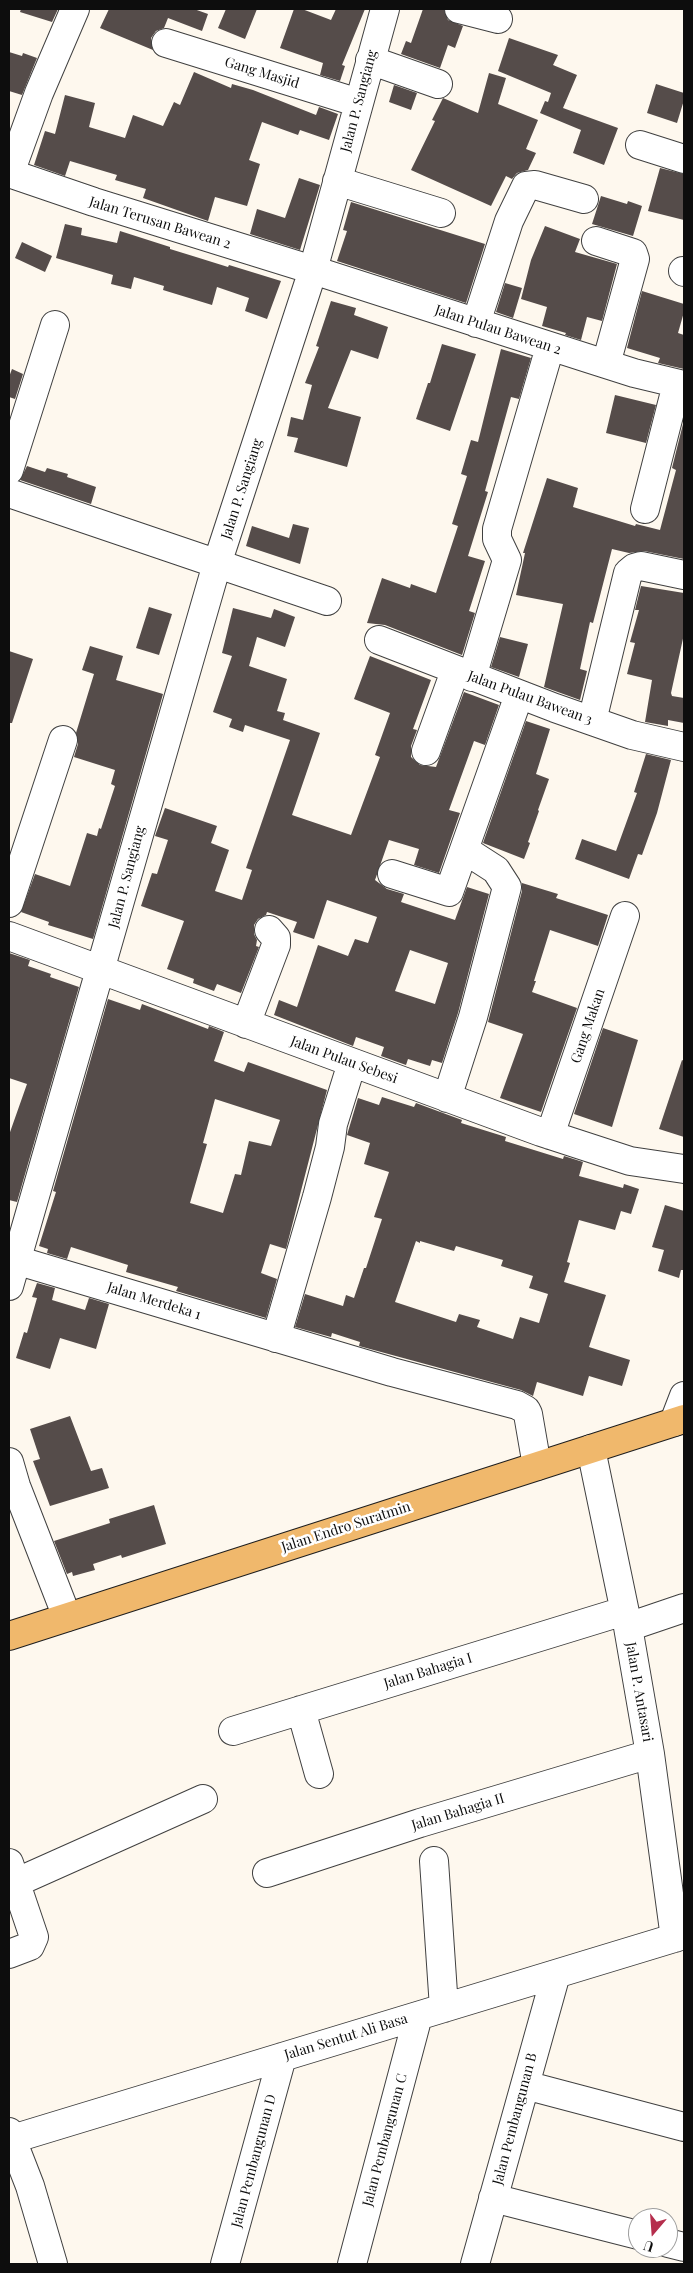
<!DOCTYPE html>
<style>
body{margin:0}
#map{position:relative;width:693px;height:2273px;overflow:hidden;background:#fef8ee;font-family:"Playfair Display",serif}
canvas{display:block}
.frame{position:absolute;inset:0;border:10px solid #0d0d0d;pointer-events:none}
.north{position:absolute;left:628px;top:2208px;width:50px;height:50px;box-sizing:border-box;background:#fff;border:1px solid #9e9e9e;border-radius:50%;rotate:198deg;font-size:14px;font-weight:700;line-height:20px;text-align:center;color:#0d0d0d}
.north::after{content:'';display:block;margin:auto;width:18px;height:22px;background:#b52e4d;clip-path:polygon(50% 0,100% 100%,50% 72%,0 100%)}
</style>
<div id="map">
<canvas width="693" height="2273"></canvas>
<div class="frame"></div>
<div class="north">U</div>
</div>
<script>
const c = document.querySelector('canvas').getContext('2d');
c.lineJoin = 'round';
function fill(path, color) { c.fillStyle = color; c.fill(path, 'evenodd'); }
const toPath = rows => new Path2D(rows.map(r => 'M' + r).join(''));
function strokePath(path, color, width, dash) { c.strokeStyle = color; c.lineWidth = width; c.lineCap = dash ? 'butt' : 'round'; c.setLineDash(dash || []); c.stroke(path); }
function drawText(font, color, halo, rows, align = 'center') {
  c.font = font + ' "Playfair Display",serif'; c.lineWidth = 5; c.setLineDash([]); c.textBaseline = 'middle'; c.strokeStyle = halo; c.fillStyle = color; for (const [text, x, y, turn = 0] of rows) {
    c.save(); c.translate(x, y); c.rotate((+turn || 0) * Math.PI / 180); c.textAlign = isNaN(turn) ? turn : align; if (halo) c.strokeText(text, 0, 0); c.fillText(text, 0, 0); c.restore();
  }
}
const building = toPath([
 [21,9,58,9,52,22,20,12],
 [109,9,194,9,208,14,202,31,168,18,164,28,156,31,151,38,153,50,100,28],
 [226,9,257,9,245,39,218,28],
 [294,9,302,9,331,20,336,9,365,9,342,65,345,66,340,81,320,75,323,63,280,48],
 [423,9,444,9,448,20,463,26,455,48,448,45,440,68,401,54,406,41,411,43],
 [509,38,558,55,553,65,577,75,563,108,618,128,604,165,573,153,581,130,540,113,545,101,548,102,551,93,498,71],
 [9,52,22,56,23,53,37,58,22,95,9,91],
 [194,72,231,88,232,84,253,90,316,115,319,107,338,114,329,140,300,130,298,135,262,122,249,160,260,164,247,206,215,197,208,221,143,198,146,189,115,180,117,175,70,161,65,176,34,165,45,131,55,134,65,95,95,103,89,127,125,138,133,115,163,126,174,102,180,105],
 [489,73,506,78,498,104,538,120,526,149,536,153,528,170,517,173,512,179,506,176,491,206,411,170,435,121,432,120,443,98,478,113],
 [656,84,684,93,684,100,677,123,647,113],
 [394,85,417,93,411,110,389,102],
 [660,168,684,174,684,220,648,211],
 [299,178,320,185,300,250,250,234,257,209,285,218],
 [601,196,627,204,628,201,642,206,633,236,592,224],
 [351,202,485,244,466,303,337,261,347,231,343,230],
 [65,224,82,228,81,235,117,243,120,231,170,247,170,249,196,257,228,267,229,265,281,281,267,319,245,311,249,298,217,287,212,305,163,290,164,286,134,277,131,289,111,284,113,275,56,258],
 [545,226,580,239,575,252,617,264,602,321,587,317,581,340,565,335,566,333,542,326,547,307,521,299,531,260],
 [22,242,52,256,45,272,15,258],
 [505,283,522,288,513,318,496,312],
 [642,291,684,304,684,312,678,333,684,335,684,369,658,363,660,358,627,348],
 [331,301,356,308,354,315,388,327,378,359,351,350,328,408,361,417,347,467,294,452,298,438,287,436,291,417,303,420,312,385,305,383,319,347,316,346],
 [442,344,476,354,450,431,416,419,428,383,430,383],
 [501,349,531,358,519,399,511,397,485,491,488,492,468,556,485,561,469,611,475,613,462,655,385,625,367,623,382,578,410,588,411,584,436,593,458,526,452,524,467,476,461,474,471,440,478,442],
 [12,369,23,374,15,399,9,397,9,377],
 [615,395,656,405,646,443,606,433],
 [683,424,684,559,644,551,629,553,612,549,593,623,590,622,580,669,587,671,580,700,544,687,563,604,516,595,525,553,523,553,547,478,578,488,573,507,635,526,636,524,660,530,676,470,672,468],
 [27,466,45,472,47,468,68,474,67,477,96,487,91,504,20,480],
 [293,524,309,528,300,564,246,546,252,526,289,538],
 [641,586,684,593,684,634,671,693,672,696,684,698,684,723,668,720,668,726,645,722,652,680,627,674,635,643,630,642,639,610,635,610],
 [149,607,172,614,159,655,136,648],
 [233,608,271,618,274,609,295,617,285,647,257,637,249,666,287,679,277,711,285,713,283,720,320,733,292,815,351,835,380,757,375,755,390,713,354,699,370,656,431,680,413,729,417,730,411,746,411,757,420,765,436,767,464,692,499,705,485,745,474,741,449,810,460,813,439,873,414,865,419,849,389,840,375,880,387,889,404,894,401,902,455,920,467,887,489,894,458,1013,442,1063,432,1060,430,1066,408,1059,406,1065,381,1056,384,1047,356,1037,353,1046,274,1015,279,1000,297,1007,318,945,348,956,355,939,368,943,377,917,327,900,314,939,293,932,297,922,267,912,266,915,258,919,254,925,254,934,257,940,256,946,259,947,241,993,217,984,214,991,193,983,194,979,167,969,184,921,141,906,152,873,157,874,168,840,155,836,165,808,217,826,211,843,229,850,215,891,242,900,252,870,246,868,290,740,245,725,243,732,229,727,232,719,213,712,232,656,222,653],
 [410,950,448,963,435,1004,395,991],
 [500,637,528,644,519,677,491,667],
 [90,646,123,656,116,680,163,694,93,939,48,925,49,922,21,912,35,874,70,886,87,833,97,836,99,828,101,829,115,786,111,784,115,770,74,757,78,744,76,733,94,674,82,670],
 [9,651,33,659,12,723,9,723],
 [526,721,550,729,536,774,549,779,538,810,539,811,528,842,530,843,524,859,483,843],
 [646,754,671,760,657,813,642,855,638,854,629,879,575,859,582,839,616,851,637,793,634,792],
 [522,883,558,894,556,898,608,915,598,946,550,930,534,981,536,981,532,992,577,1008,541,1112,500,1098,523,1034,488,1022,522,891],
 [9,953,30,960,28,966,51,974,50,977,79,987,17,1202,9,1200,9,1135,27,1084,9,1078],
 [108,999,140,1010,142,1004,208,1029,209,1026,224,1032,214,1061,244,1072,248,1062,327,1090,286,1249,270,1244,261,1273,277,1279,266,1318,176,1291,178,1287,126,1272,128,1265,71,1247,67,1259,47,1253,48,1249,39,1246,56,1192,53,1191],
 [215,1099,280,1120,271,1146,249,1141,241,1175,235,1174,223,1213,190,1203,207,1144,203,1143],
 [603,1028,638,1040,612,1127,574,1114],
 [682,1060,684,1061,684,1137,659,1129],
 [382,1097,414,1107,416,1103,462,1120,461,1123,506,1137,505,1141,563,1159,564,1156,583,1162,579,1176,623,1188,624,1184,639,1189,631,1214,621,1211,615,1230,579,1220,567,1262,570,1263,564,1282,606,1295,589,1347,630,1360,622,1386,589,1376,583,1396,537,1382,533,1396,521,1390,359,1346,360,1342,332,1333,331,1337,295,1327,305,1294,343,1306,346,1295,354,1298,364,1268,366,1268,382,1219,374,1217,389,1172,364,1164,370,1143,347,1135,358,1098,379,1105],
 [416,1241,420,1243,420,1241,454,1251,456,1246,503,1260,501,1266,533,1276,529,1288,548,1294,539,1323,520,1317,513,1339,477,1327,480,1320,459,1314,456,1322,395,1302],
 [665,1205,684,1211,684,1270,681,1270,679,1278,658,1271,664,1250,652,1247],
 [37,1283,55,1288,52,1300,85,1310,89,1298,109,1304,96,1349,60,1338,50,1369,16,1358,24,1332,27,1333,37,1298,32,1297],
 [70,1416,91,1471,102,1468,109,1488,50,1506,33,1461,40,1459,30,1429],
 [154,1505,166,1544,122,1558,121,1555,93,1564,95,1570,73,1576,72,1572,67,1574,54,1541,110,1523,109,1519]
]);
const minor = toPath([
 [459,9,498,19],
 [166,43,359,103],
 [370,60,438,84],
 [640,145,684,159],
 [9,173,94,202,313,270,587,358,634,373,684,385],
 [10,173,39,93,75,9],
 [337,181,441,213],
 [596,241,633,253,635,259,606,364],
 [683,271,684,272],
 [476,323,509,221,526,186,535,185,584,199],
 [9,470,55,325],
 [9,493,327,601],
 [645,509,677,384],
 [379,640,555,708,632,735,684,747],
 [472,677,507,560,497,539,497,529,550,347],
 [592,721,628,573,634,568,641,566,684,575],
 [426,751,455,671],
 [392,874,449,892,519,695],
 [9,903,63,740],
 [9,936,541,1132,630,1161,684,1169],
 [246,1024,276,945,276,938,269,930],
 [447,1098,473,1017,507,887,496,870,465,850],
 [550,1135,625,916],
 [9,1258,392,1372,517,1405,526,1410,528,1414,537,1466],
 [9,1286,217,564,313,270,385,9],
 [276,1338,317,1197,330,1147,333,1124,352,1063],
 [674,1422,684,1396],
 [591,1449,628,1627,650,1754,675,1938],
 [9,1462,16,1486,67,1617],
 [628,1627,684,1608],
 [301,1710,319,1774],
 [233,1731,624,1611],
 [434,1861,444,2008],
 [9,1863,34,1937,30,1946,9,1954],
 [267,1873,420,1823,650,1754],
 [15,1883,203,1799],
 [525,2085,684,2127],
 [9,2132,30,2186,53,2264],
 [9,2140,684,1935],
 [493,2198,638,2235],
 [668,2243,684,2247],
 [225,2264,282,2057],
 [352,2264,418,2016],
 [475,2264,556,1974]
]);
const major = toPath([
 [9,1636,684,1419]
]);
const streetNames = [
 ["Gang Masjid",262,73,17],
 ["Jalan P. Sangiang",359,101,-75],
 ["Jalan Terusan Bawean 2",160,223,17],
 ["Jalan Pulau Bawean 2",498,330,18],
 ["Jalan P. Sangiang",242,489,-72],
 ["Jalan Pulau Bawean 3",530,698,20],
 ["Jalan P. Sangiang",127,877,-75],
 ["Gang Makan",588,1026,-71],
 ["Jalan Pulau Sebesi",344,1060,20],
 ["Jalan Merdeka 1",154,1301,17],
 ["Jalan Endro Suratmin",346,1527,-18],
 ["Jalan Bahagia I",428,1671,-17],
 ["Jalan P. Antasari",639,1692,80],
 ["Jalan Bahagia II",458,1812,-17],
 ["Jalan Sentut Ali Basa",346,2037,-17],
 ["Jalan Pembangunan B",515,2119,-75],
 ["Jalan Pembangunan C",385,2140,-75],
 ["Jalan Pembangunan D",254,2161,-75]
];
fill(building, '#554c4a');
strokePath(minor, '#404040', 30);
strokePath(major, '#1e1e1e', 30);
strokePath(minor, '#fff', 28);
strokePath(major, '#f0b86c', 28);
drawText('14px', '#0d0d0d', '#fff', streetNames);
</script>
